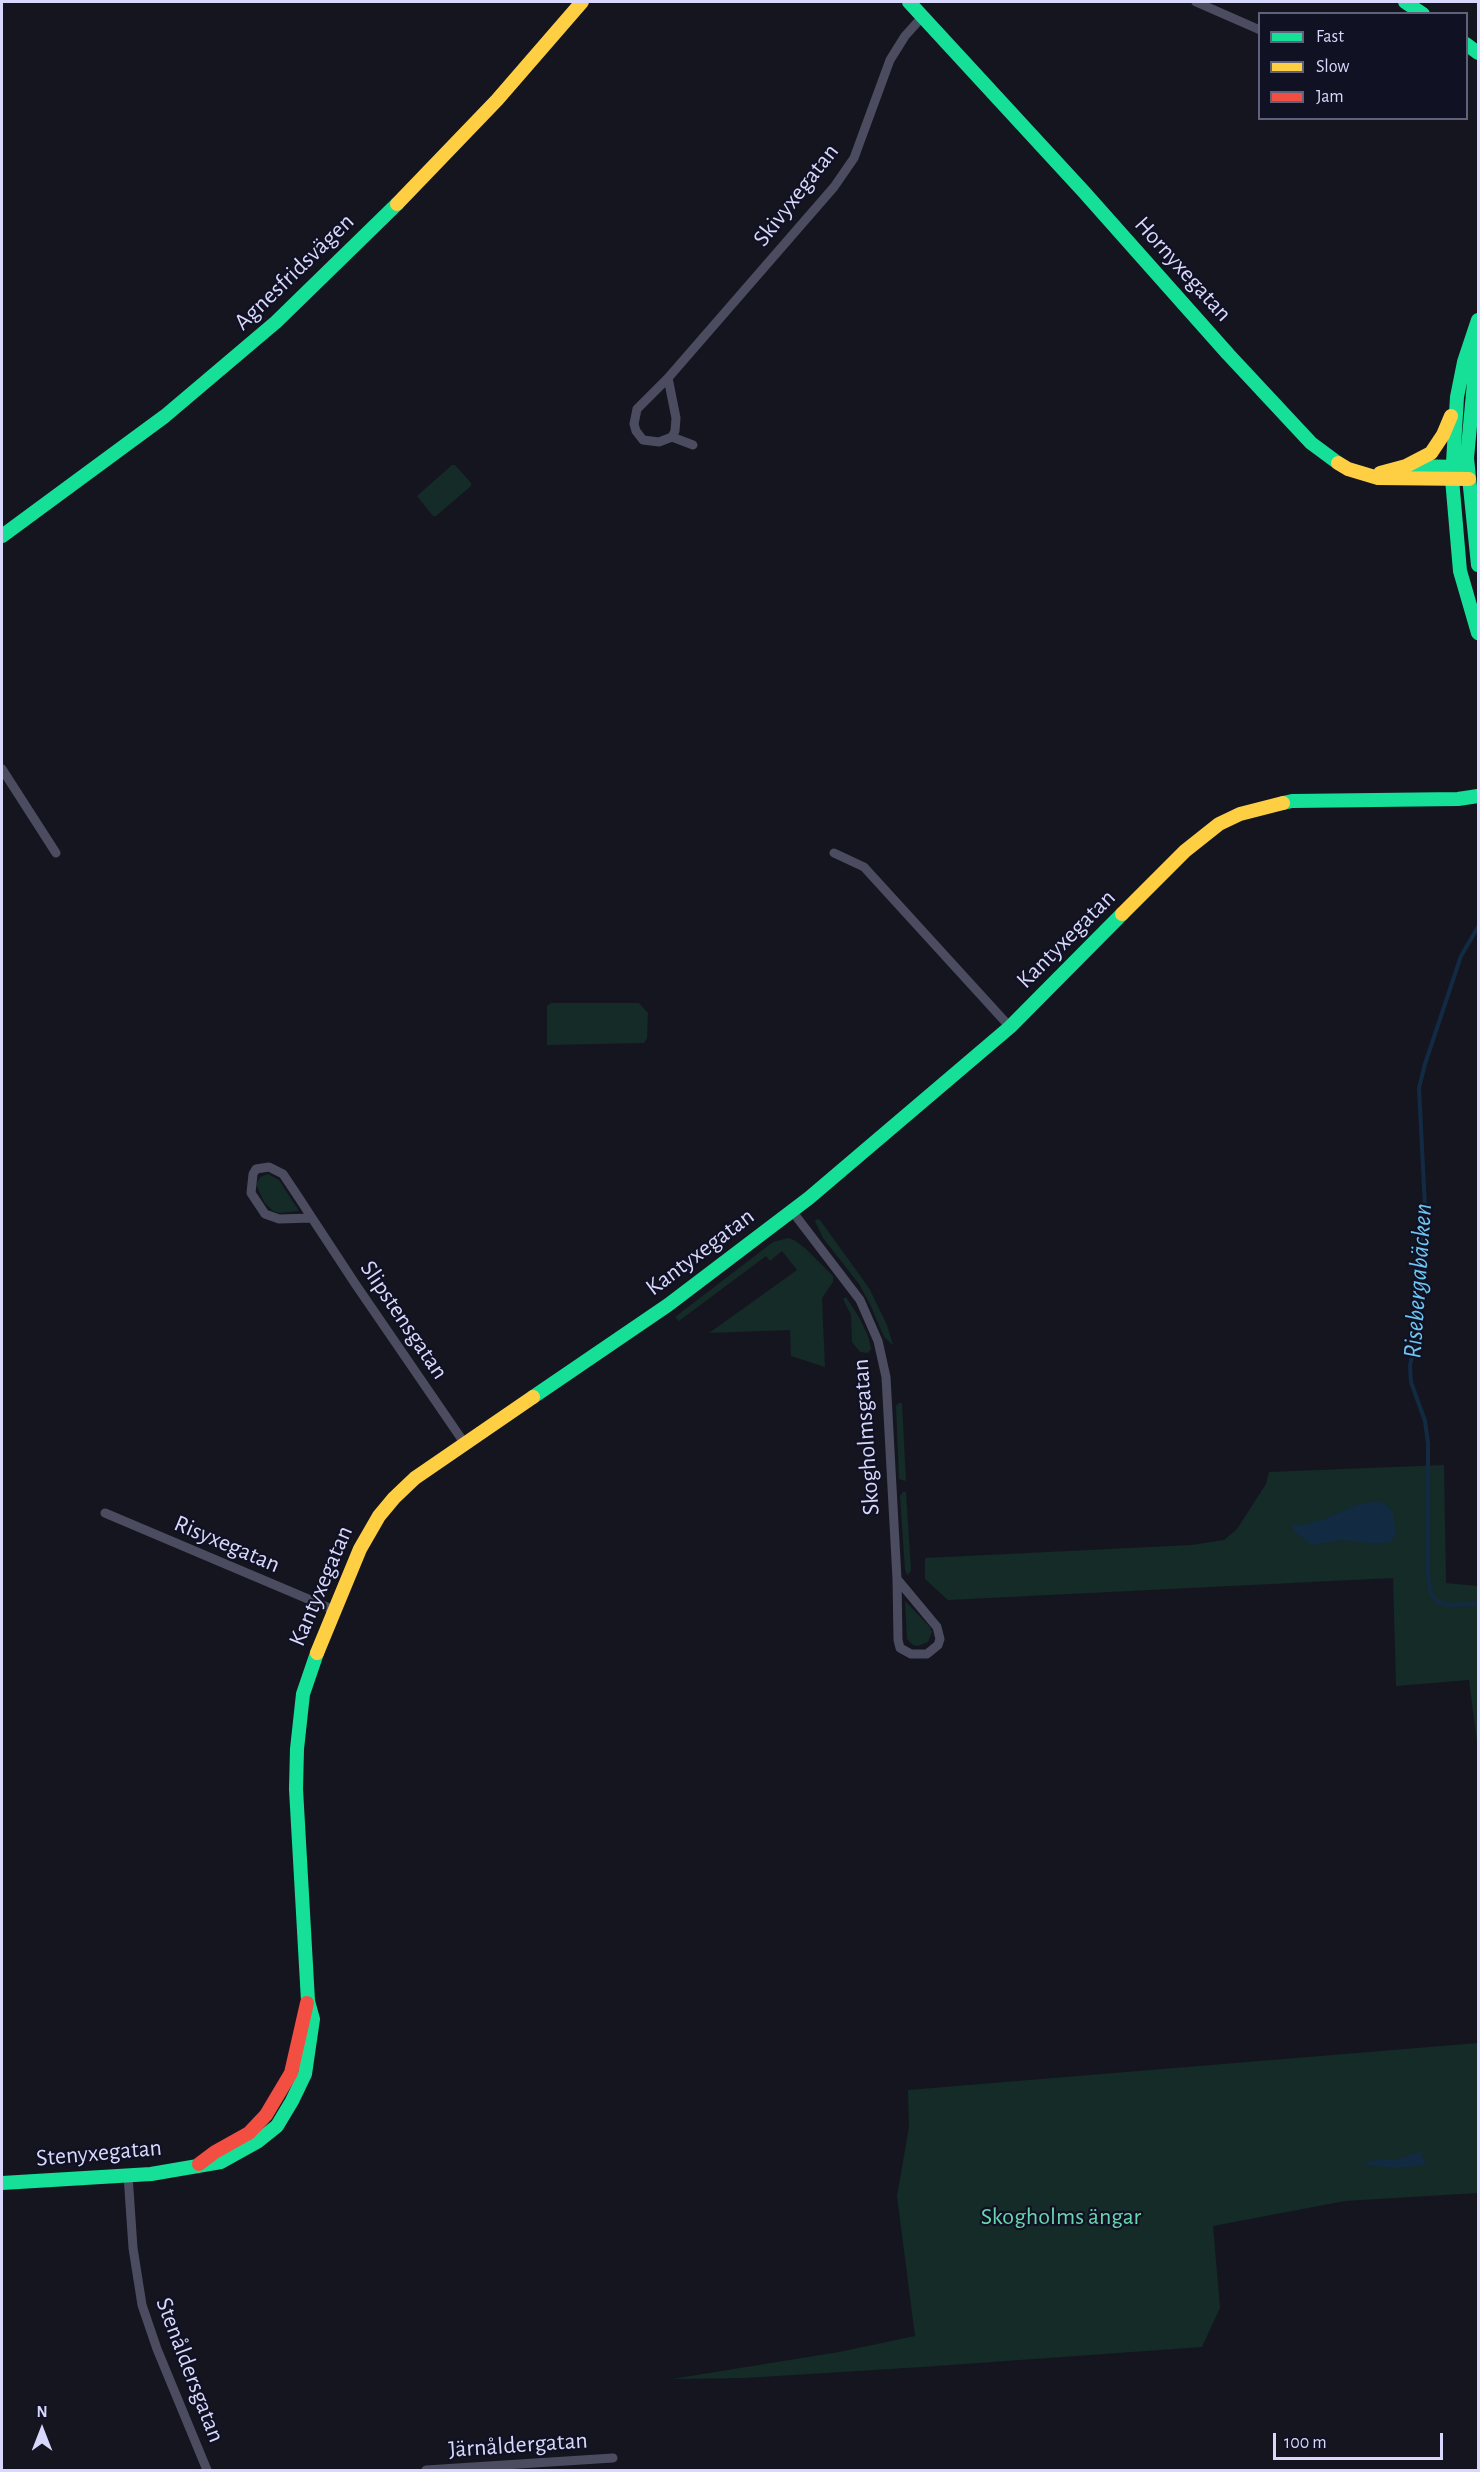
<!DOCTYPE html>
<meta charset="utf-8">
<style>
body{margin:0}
#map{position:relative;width:1480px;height:2472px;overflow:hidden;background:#151520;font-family:"Alegreya Sans",sans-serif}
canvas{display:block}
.frame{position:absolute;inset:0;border:3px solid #d7d8fc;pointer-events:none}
.legend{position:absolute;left:1258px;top:12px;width:210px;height:108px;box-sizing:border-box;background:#111124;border:2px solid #60617a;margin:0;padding:8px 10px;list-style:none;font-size:18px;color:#d7d8fc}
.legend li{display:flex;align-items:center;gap:12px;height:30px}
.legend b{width:30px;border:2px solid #60617a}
.north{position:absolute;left:12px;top:2400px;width:60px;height:60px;-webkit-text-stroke:4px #111124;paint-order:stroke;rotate:0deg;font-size:16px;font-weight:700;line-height:24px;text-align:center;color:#d7d8fc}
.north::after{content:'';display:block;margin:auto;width:21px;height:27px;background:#d7d8fc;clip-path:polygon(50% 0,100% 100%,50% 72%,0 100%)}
.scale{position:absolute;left:1273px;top:2433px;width:170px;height:27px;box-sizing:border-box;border:3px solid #d7d8fc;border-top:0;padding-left:8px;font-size:18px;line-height:21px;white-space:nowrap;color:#d7d8fc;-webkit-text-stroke:4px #111124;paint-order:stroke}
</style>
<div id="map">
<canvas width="1480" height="2472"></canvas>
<div class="frame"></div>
<ul class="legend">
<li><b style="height:8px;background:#16e098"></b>Fast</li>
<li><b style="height:8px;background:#ffcf43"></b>Slow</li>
<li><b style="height:8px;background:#f24e42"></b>Jam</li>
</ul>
<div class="north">N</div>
<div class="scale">100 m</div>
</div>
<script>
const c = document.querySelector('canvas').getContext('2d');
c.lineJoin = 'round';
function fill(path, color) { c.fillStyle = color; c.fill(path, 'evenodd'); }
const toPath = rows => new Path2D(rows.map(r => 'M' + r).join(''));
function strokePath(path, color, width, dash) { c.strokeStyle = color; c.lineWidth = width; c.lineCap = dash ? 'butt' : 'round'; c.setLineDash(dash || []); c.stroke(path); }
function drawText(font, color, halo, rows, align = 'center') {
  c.font = font + ' "Alegreya Sans",sans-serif'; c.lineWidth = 4.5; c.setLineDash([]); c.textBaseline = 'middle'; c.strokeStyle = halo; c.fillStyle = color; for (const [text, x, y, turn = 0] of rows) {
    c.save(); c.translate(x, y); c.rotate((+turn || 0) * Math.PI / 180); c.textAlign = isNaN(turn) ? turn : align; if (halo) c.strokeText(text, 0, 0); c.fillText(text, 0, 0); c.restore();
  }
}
const green = toPath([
 [452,465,455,465,471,483,471,486,436,516,433,516,417,496],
 [551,1003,639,1003,648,1013,647,1038,644,1043,547,1045,547,1006],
 [268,1174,279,1180,299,1211,279,1213,273,1211,264,1202,256,1184,260,1177],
 [817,1219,820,1220,869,1288,887,1325,893,1345,884,1337,870,1304,859,1284,823,1238,815,1221],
 [788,1238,794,1240,805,1248,833,1276,833,1282,822,1298,825,1367,791,1356,790,1330,709,1333,797,1270,782,1251,770,1261,766,1256,679,1321,675,1317,773,1242],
 [846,1297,860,1319,868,1336,871,1349,868,1353,860,1352,852,1342,851,1315,843,1299],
 [899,1403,902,1403,906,1481,899,1479,896,1406],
 [1444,1465,1446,1583,1478,1586,1478,1750,1469,1680,1396,1686,1393,1578,948,1600,925,1579,925,1558,1191,1545,1224,1540,1237,1529,1266,1484,1269,1472],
 [903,1492,906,1492,911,1571,907,1575,905,1569,900,1496],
 [905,1601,930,1627,932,1632,928,1642,918,1646,913,1645,907,1639],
 [1478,2043,1478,2193,1345,2201,1213,2226,1220,2308,1202,2347,922,2367,745,2378,672,2379,839,2352,915,2336,897,2196,909,2127,908,2090]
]);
const water = toPath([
 [1378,1501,1386,1505,1394,1515,1395,1535,1390,1542,1377,1544,1342,1540,1312,1545,1294,1531,1292,1524,1304,1525,1322,1520,1357,1505],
 [1422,2151,1421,2157,1427,2164,1399,2168,1365,2165,1368,2161,1398,2159]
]);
const stream = toPath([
 [1478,927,1461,956,1425,1064,1419,1088,1425,1207,1416,1336,1410,1366,1411,1382,1425,1421,1428,1443,1428,1576,1431,1593,1437,1601,1448,1605,1478,1604]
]);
const street = toPath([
 [1196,2,1260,30],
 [668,378,676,418,675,431,672,437,659,442,643,440,636,431,634,424,637,409,668,378,834,187,854,158,890,60,905,36,923,16],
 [672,437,693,445],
 [2,769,56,853],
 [834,853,864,867,1010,1027],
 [792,1211,860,1300,878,1341,886,1377,897,1579,937,1627,940,1639,938,1645,927,1654,911,1654,900,1648,898,1640,897,1579],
 [312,1218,279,1219,265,1214,251,1193,253,1174,256,1169,269,1167,283,1174,299,1198,312,1218,356,1285,465,1444],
 [105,1513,334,1610],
 [128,2175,133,2248,142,2305,157,2349,207,2470],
 [426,2470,613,2458]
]);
const fast = toPath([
 [909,2,1084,192,1228,354,1311,443,1338,463],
 [1405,2,1423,14],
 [1466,44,1478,53],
 [1478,320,1464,362,1457,397,1452,479,1460,571,1478,633],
 [1478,340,1467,458,1478,565],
 [1410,466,1460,467],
 [2,536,165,416,276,322,397,204],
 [1283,803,1292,801,1458,799,1478,796],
 [533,1397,668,1305,809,1198,1010,1027,1122,914],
 [2,2183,151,2174,221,2162,257,2142,277,2126,292,2101,305,2074,313,2019,308,2001,296,1789,297,1749,303,1694,317,1653]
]);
const slow = toPath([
 [397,204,497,100,582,2],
 [1338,463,1348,469,1378,478,1469,479],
 [1380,473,1406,466,1431,453,1443,435,1451,416],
 [1122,914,1185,851,1219,824,1240,814,1283,803],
 [317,1653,360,1549,379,1516,394,1498,415,1478,533,1397]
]);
const jam = toPath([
 [199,2164,215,2152,249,2133,266,2115,291,2073,307,2003]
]);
const streetNames = [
 ["Skivyxegatan",796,195,-52],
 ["Hornyxegatan",1183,269,48],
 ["Agnesfridsvägen",294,272,-44],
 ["Kantyxegatan",1066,939,-45],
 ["Kantyxegatan",700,1252,-37],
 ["Slipstensgatan",404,1320,56],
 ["Skogholmsgatan",866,1437,-94],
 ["Risyxegatan",227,1544,23],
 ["Kantyxegatan",321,1586,-67],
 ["Stenyxegatan",99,2153,-5],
 ["Stenåldersgatan",190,2370,69],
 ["Järnåldergatan",518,2445,-4]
];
const parkNames = [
 ["Skogholms ängar",1061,2217]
];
const waterNames = [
 ["Risebergabäcken",1418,1281,-86]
];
fill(green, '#142b28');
fill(water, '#122b43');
strokePath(stream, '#122b43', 4);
strokePath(street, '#4b4c5f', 9);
strokePath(fast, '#16e098', 14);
strokePath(slow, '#ffcf43', 14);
strokePath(jam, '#f24e42', 14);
drawText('24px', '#d7d8fc', '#111124', streetNames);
drawText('24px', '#68d6ad', '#111124', parkNames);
drawText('italic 26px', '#6dc7f3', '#111124', waterNames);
</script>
